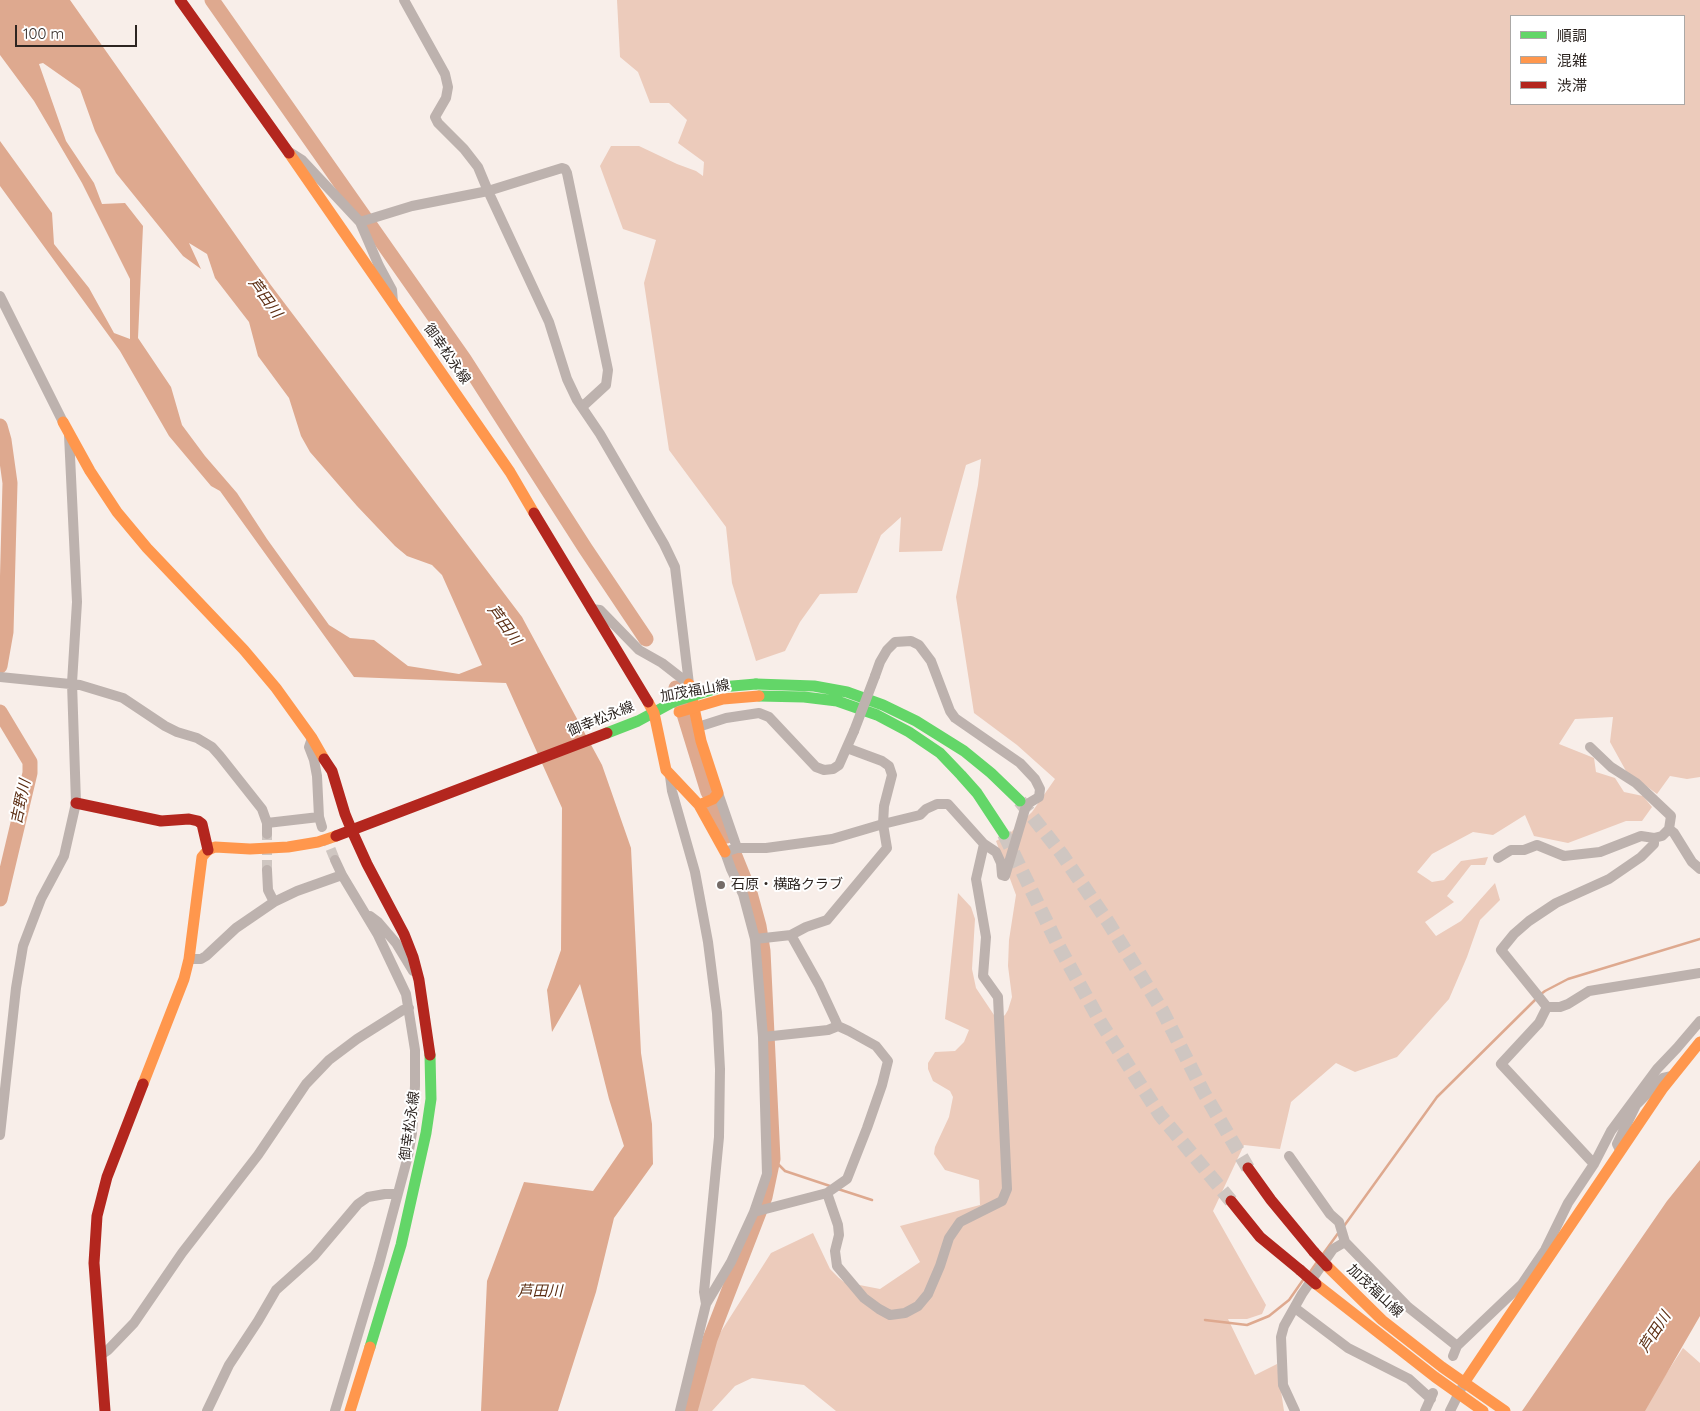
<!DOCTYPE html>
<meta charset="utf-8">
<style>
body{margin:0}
#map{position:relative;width:1700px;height:1411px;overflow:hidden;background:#f8eee9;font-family:Quicksand,"Noto Sans JP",sans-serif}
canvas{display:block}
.legend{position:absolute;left:1510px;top:15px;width:175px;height:90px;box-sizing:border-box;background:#fff;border:1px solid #aba8a6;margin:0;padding:6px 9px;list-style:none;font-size:15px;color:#2d2521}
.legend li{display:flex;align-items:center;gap:10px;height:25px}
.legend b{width:25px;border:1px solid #aba8a6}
.scale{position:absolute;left:15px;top:25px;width:122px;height:22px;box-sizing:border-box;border:2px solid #2d2521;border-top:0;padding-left:6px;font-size:15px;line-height:18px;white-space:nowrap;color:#2d2521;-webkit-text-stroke:4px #fff;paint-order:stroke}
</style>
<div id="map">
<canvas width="1700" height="1411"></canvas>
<ul class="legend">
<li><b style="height:6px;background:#63d668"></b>順調</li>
<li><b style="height:6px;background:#ff974d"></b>混雑</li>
<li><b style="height:6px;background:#b3261e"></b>渋滞</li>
</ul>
<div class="scale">100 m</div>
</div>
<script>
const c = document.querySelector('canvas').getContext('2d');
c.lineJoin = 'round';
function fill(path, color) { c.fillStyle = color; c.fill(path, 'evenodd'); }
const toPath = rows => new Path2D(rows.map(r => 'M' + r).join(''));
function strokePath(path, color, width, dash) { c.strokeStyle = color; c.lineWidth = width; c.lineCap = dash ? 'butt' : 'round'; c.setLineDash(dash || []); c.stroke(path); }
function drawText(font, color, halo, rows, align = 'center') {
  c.font = font + ' Quicksand,"Noto Sans JP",sans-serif'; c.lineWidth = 4; c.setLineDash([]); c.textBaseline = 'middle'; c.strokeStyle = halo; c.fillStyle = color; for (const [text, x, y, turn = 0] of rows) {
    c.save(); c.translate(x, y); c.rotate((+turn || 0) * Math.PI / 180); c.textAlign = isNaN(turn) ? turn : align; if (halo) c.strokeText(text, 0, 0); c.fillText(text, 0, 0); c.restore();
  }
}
const green = toPath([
 [617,0,1700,0,1700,777,1687,779,1670,776,1657,794,1626,771,1610,742,1613,717,1575,719,1559,744,1594,758,1596,772,1615,778,1624,792,1643,796,1652,807,1642,821,1626,821,1568,843,1534,836,1525,815,1493,835,1473,832,1432,854,1417,872,1432,882,1444,880,1461,861,1488,857,1485,865,1471,865,1447,896,1454,902,1425,922,1436,936,1461,921,1495,883,1500,900,1480,920,1467,957,1449,999,1397,1057,1355,1072,1336,1063,1291,1102,1280,1149,1244,1145,1213,1211,1266,1305,1262,1314,1247,1319,1228,1319,1255,1375,1277,1364,1284,1411,836,1411,804,1385,752,1378,735,1386,712,1411,691,1411,715,1341,771,1253,813,1233,830,1269,839,1278,844,1282,880,1289,920,1262,900,1226,980,1205,979,1180,945,1170,934,1154,935,1147,949,1117,953,1097,950,1091,933,1081,928,1069,928,1063,935,1052,955,1051,964,1042,969,1030,945,1019,958,893,971,907,975,919,972,969,976,988,994,1015,999,1019,1005,1015,1008,1010,1012,997,1008,966,1009,940,1016,895,996,841,1009,834,1032,812,1055,779,1017,745,974,713,956,597,978,485,981,459,966,465,942,551,899,552,901,517,881,535,857,593,820,594,800,622,785,651,756,661,732,583,726,527,669,450,644,283,656,240,623,229,600,166,611,146,639,146,677,164,696,171,703,176,704,162,678,143,687,120,669,103,650,103,638,72,620,57],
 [1511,16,1684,16,1684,104,1511,104],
 [1683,1348,1700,1363,1700,1411,1642,1411]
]);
const water = toPath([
 [0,0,70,0,270,284,522,617,602,765,631,848,641,1053,652,1124,653,1164,614,1218,596,1292,558,1411,481,1411,487,1281,524,1182,593,1191,624,1146,609,1099,580,984,552,1032,547,990,561,950,562,808,506,683,354,677,220,491,211,486,169,436,120,351,0,186,0,141,52,213,54,244,89,288,114,333,130,339,130,279,82,183,34,101,0,55],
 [43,63,80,89,95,131,116,173,183,256,201,269,189,243,207,254,215,278,249,322,258,356,289,398,301,436,310,452,357,506,395,546,407,556,432,565,442,575,482,665,459,674,408,666,374,640,350,638,329,625,267,539,237,493,205,456,182,425,171,387,138,338,143,226,125,203,102,204,94,183,66,141,39,64],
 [1700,1160,1700,1316,1645,1411,1522,1411,1667,1201]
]);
const stream = toPath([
 [1541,994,1545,991,1568,979,1700,939],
 [773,1159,785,1171,830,1186],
 [838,1189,872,1200],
 [1344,1226,1437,1097,1537,998],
 [1323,1254,1339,1232],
 [1310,1272,1317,1262],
 [1205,1320,1247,1325,1269,1316,1289,1300,1303,1280]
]);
const river = toPath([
 [212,0,464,359,585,548,646,639],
 [0,426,4,440,10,483,6,632,0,666],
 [676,688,708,792],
 [0,712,30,762,30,773,0,899],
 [714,807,727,836],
 [690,1411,710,1339,765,1197,773,1159,763,951,759,926,750,893,735,856]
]);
const streetTunnel = toPath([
 [325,835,335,860],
 [267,870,267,834]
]);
const secondaryTunnel = toPath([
 [1020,801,1061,853,1108,922,1162,1010,1204,1093,1248,1168],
 [1004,834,1057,943,1101,1023,1160,1115,1231,1201]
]);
const street = toPath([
 [404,0,445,74,448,87,446,98,435,117,438,123,464,149,478,167,488,191,549,322,567,379,577,400,600,434,664,544,675,567,689,684],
 [291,153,302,160,360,222,379,266,392,290,393,302],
 [360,222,412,206,488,191,562,168,565,169,567,173,608,370,606,385,582,407],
 [0,296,63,422],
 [591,609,600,610,639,650,662,663,689,684],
 [0,677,80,685,123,698,165,726,177,732,197,738,212,747,220,756,262,809,267,823,267,834],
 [698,727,726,718,759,713,769,717,816,767,824,770,833,769,839,765,854,731],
 [312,738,309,747,314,760,317,776,319,817,322,827],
 [1590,747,1611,767,1636,783,1671,816,1669,829],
 [847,748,882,761,889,766,892,775,884,806,883,824,920,815,926,809,937,804,948,804,984,844,996,852,1001,863,1002,875,1005,876,1025,809,1029,803,1039,797,1040,789,1035,779,1020,763,955,718,950,711,931,661,919,645,911,641,895,642,887,650,880,662,875,676],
 [670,776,672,791,695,872,708,942,717,1013,720,1069,719,1137,704,1292,706,1304,680,1411],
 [718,793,737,848],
 [267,823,319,817],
 [1498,858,1511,850,1524,850,1537,845,1564,856,1600,852,1641,836,1654,838,1662,836,1669,829,1674,833,1692,862,1700,869],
 [335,860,342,875,378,935,406,994,415,1050,415,1086,412,1133,408,1156,379,1264,335,1411],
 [267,870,268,890,274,902],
 [370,916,378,922,396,943,413,971],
 [189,959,201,959,206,956,236,928,274,902,297,891,342,875],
 [1547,1007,1560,1007,1568,1004,1589,991,1700,973],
 [763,1037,828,1030,838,1026],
 [0,1135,16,988,23,946,41,899,64,856,76,803,72,683,77,602,69,435],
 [1620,1150,1617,1144,1636,1105,1663,1078,1672,1076],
 [1289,1156,1330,1214,1339,1222,1345,1242,1408,1307,1457,1346],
 [1594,1164,1501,1064,1539,1023,1547,1007,1501,950,1514,934,1529,921,1556,903,1609,879,1641,857,1654,844,1654,838],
 [827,1193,838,1225,839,1235,835,1251,837,1266,864,1298,879,1309,890,1315,905,1313,918,1306,928,1294,940,1266,949,1238,960,1222,1002,1201,1007,1189,998,997,983,976,986,937,976,879,984,844],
 [754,1212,827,1193,847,1179,867,1128,882,1085,888,1061,876,1046,849,1031,838,1026,819,985,791,935],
 [706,1304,731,1262,754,1212,767,1174,763,1037,755,939,743,894,731,869,725,852,737,848,766,848,832,839,883,824,887,848,827,920,806,927,791,935,755,939],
 [1295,1308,1348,1348,1409,1379,1431,1399],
 [102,1354,108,1350,134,1323,182,1253,258,1155,306,1084,329,1060,357,1039,403,1010,409,1008],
 [1453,1356,1457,1346,1522,1284,1545,1250,1568,1203,1594,1164,1611,1131,1657,1069,1677,1048,1700,1021],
 [207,1411,229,1365,258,1321,276,1290,314,1256,358,1204,368,1197,385,1194,397,1194],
 [1295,1411,1283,1385,1281,1337,1284,1326,1302,1294,1333,1249,1345,1242],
 [1425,1411,1433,1393],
 [1450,1411,1461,1389]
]);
const fast = toPath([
 [756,684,814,686,847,692,883,705,916,721,964,751,991,773,1020,801],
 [759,696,804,697,837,701,877,715,909,732,940,753,961,775,977,793,1004,834],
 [607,733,638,721,675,701],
 [370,1347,401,1245,426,1133,431,1099,430,1055]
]);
const slow = toPath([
 [289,153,510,472,534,513],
 [63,422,90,471,117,512,147,548,244,650,276,688,312,738,324,759],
 [689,684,701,741,718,793,713,799,699,805],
 [648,702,654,713,666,770,699,805,725,852],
 [143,1084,184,979,189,959,202,857,208,850,215,847,250,849,288,847,318,842,336,836],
 [1327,1266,1382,1320,1442,1367,1505,1411],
 [1316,1284,1435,1377,1483,1411],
 [1464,1383,1663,1088,1700,1042],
 [350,1411,370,1347]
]);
const jam = toPath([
 [180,0,289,153],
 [534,513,648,702],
 [324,759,332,771,345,814,352,831,367,864,404,934,413,957,419,980,430,1055],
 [76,803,161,821,189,819,198,821,202,824,208,850],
 [336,836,607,733],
 [1248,1168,1271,1200,1314,1252],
 [1231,1201,1260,1237,1300,1270],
 [105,1411,94,1263,97,1216,107,1177,143,1084]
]);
const streetBridge = toPath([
 [854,731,875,676]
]);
const fastBridge = toPath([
 [675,701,721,687,756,684]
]);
const slowBridge = toPath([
 [679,712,723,699,759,696]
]);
const jamBridge = toPath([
 [1314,1252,1327,1266],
 [1300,1270,1316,1284]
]);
const markers = [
 [721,885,5,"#746b67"]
];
const streetNames = [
 ["御幸松永線",447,354,55],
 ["加茂福山線",695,691,-10],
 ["御幸松永線",601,719,-22],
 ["御幸松永線",410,1126,-82],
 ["加茂福山線",1375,1291,43]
];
const poiNames = [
 ["石原・横路クラブ",731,885]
];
const waterNames = [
 ["芦田川",265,298,54],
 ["芦田川",504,625,54],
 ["吉野川",21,802,-78],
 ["芦田川",540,1291],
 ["芦田川",1655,1332,-57]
];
fill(green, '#eccbbb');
fill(water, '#dea98f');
strokePath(stream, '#dea98f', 2.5);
strokePath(river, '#dea98f', 15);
strokePath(streetTunnel, '#cfc6c1', 10, [10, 5]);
strokePath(secondaryTunnel, '#cfc6c1', 14, [14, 7]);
strokePath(street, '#bdb2ae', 10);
strokePath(fast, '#63d668', 11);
strokePath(slow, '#ff974d', 11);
strokePath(jam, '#b3261e', 11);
strokePath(streetBridge, '#bdb2ae', 10);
strokePath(fastBridge, '#63d668', 11);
strokePath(slowBridge, '#ff974d', 11);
strokePath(jamBridge, '#b3261e', 11);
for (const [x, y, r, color] of markers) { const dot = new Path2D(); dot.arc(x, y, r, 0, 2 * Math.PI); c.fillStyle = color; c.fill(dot); strokePath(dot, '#fff', 2); }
drawText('14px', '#2d2521', '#fff', streetNames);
drawText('14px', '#2d2521', '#fff', poiNames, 'left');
drawText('italic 15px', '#5c2e13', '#fff', waterNames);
</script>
